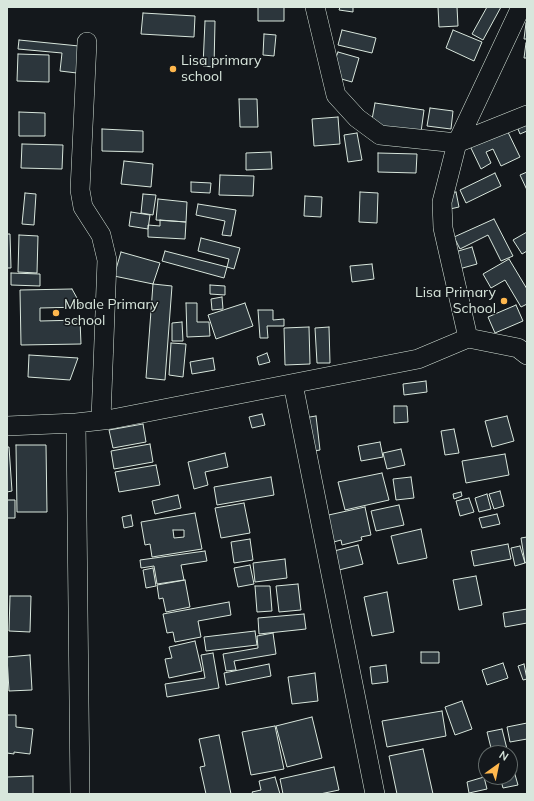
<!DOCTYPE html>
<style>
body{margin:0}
#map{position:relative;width:534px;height:801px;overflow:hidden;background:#14181c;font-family:Mulish,sans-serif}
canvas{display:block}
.frame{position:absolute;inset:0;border:8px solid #d8e6dc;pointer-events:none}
.north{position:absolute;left:478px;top:745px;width:40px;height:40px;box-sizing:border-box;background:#14181c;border:1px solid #626a69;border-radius:50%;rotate:33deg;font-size:11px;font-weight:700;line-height:16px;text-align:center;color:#d8e6dc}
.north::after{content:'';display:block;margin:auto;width:14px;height:18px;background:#ffb74d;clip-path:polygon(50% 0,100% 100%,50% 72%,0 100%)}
</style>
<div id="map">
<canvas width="534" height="801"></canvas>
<div class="frame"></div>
<div class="north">N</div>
</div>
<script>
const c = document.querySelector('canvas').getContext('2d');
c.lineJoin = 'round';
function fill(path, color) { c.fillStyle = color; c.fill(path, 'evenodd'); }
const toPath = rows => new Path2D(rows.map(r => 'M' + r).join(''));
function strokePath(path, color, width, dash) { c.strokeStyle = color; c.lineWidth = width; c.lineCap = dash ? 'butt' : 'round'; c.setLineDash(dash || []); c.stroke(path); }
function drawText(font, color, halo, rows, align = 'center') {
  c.font = font + ' Mulish,sans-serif'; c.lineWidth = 3; c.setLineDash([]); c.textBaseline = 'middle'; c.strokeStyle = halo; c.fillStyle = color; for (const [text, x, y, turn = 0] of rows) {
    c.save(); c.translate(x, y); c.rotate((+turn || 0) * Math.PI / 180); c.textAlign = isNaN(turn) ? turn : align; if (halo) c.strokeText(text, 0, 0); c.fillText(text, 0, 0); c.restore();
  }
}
const building = toPath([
 [258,7,284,7,284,21,258,21,258,7],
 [340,7,353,7,353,12,339,10,340,7],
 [438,7,457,7,458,26,439,27,438,7],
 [487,7,501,7,483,40,472,34,487,7],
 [143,13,195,16,194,37,141,34,143,13],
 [205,21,215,21,214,67,203,66,205,21],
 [526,23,527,23,527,39,524,39,526,23],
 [342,30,376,38,372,53,338,45,342,30],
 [453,30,482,42,474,61,446,48,453,30],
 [264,34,276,35,274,56,263,55,264,34],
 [19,40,79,46,77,73,60,71,62,53,18,49,19,40],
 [526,43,527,43,527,58,524,58,526,43],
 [338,52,359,58,352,82,338,78,340,71,332,68,338,52],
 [18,54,49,55,49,82,17,81,18,54],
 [239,99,257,99,258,127,240,127,239,99],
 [375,103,424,110,421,132,371,125,375,103],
 [430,108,453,111,451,129,427,126,430,108],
 [19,112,45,113,45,136,19,136,19,112],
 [338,117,340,144,314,146,312,119,338,117],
 [527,119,527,131,520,134,516,124,527,119],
 [506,128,520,157,501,166,493,149,486,152,491,163,481,169,470,146,506,128],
 [102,129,143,131,143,152,102,151,102,129],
 [357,133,362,160,348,162,344,135,357,133],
 [22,144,63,145,62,169,21,168,22,144],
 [271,152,272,169,246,170,246,153,271,152],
 [378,153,417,154,416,173,378,172,378,153],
 [124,161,153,164,151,187,121,184,124,161],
 [527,172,527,190,520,175,527,172],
 [495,173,501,186,466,203,460,190,495,173],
 [220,175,254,176,253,196,219,195,220,175],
 [191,182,211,183,210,193,191,192,191,182],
 [360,192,378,193,377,223,359,222,360,192],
 [456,192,459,207,450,209,446,194,456,192],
 [25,193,36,194,34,225,22,224,25,193],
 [143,194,156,195,153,215,141,213,143,194],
 [305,196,322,197,321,217,304,216,305,196],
 [158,199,187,202,186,222,156,220,158,199],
 [198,204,236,210,231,236,222,235,225,221,196,215,198,204],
 [131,212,150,215,148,229,129,226,131,212],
 [494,219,513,256,501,261,488,235,460,249,454,237,494,219],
 [160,220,186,222,185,239,148,237,148,225,160,226,160,220],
 [527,232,527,251,522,254,513,240,527,232],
 [7,234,10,234,11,268,7,268,7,234],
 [19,235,38,236,37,273,18,272,19,235],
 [201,238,240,248,234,269,227,267,229,259,198,251,201,238],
 [472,247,477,264,459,269,455,252,472,247],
 [165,251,227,267,224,278,162,261,165,251],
 [121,252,160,263,153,284,114,276,121,252],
 [509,259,527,289,527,304,521,307,505,280,491,288,483,274,509,259],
 [372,264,374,279,352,282,350,266,372,264],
 [11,273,40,274,40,286,11,285,11,273],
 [153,284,172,286,165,380,146,378,153,284],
 [210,285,225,286,225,295,210,294,210,285],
 [72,289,82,307,40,308,40,321,80,320,81,344,21,345,20,290,72,289],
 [222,297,223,309,212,310,211,299,222,297],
 [186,303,197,303,197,322,209,322,210,336,187,337,186,303],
 [245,303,253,326,216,339,208,315,245,303],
 [516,305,523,321,495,333,488,317,516,305],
 [258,310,273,310,273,320,284,319,284,326,267,326,268,338,260,338,258,310],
 [182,322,183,341,172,341,172,323,182,322],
 [309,327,310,364,285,365,284,328,309,327],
 [329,327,330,363,317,363,315,328,329,327],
 [171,343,186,344,183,377,169,375,171,343],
 [267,353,270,362,259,365,257,357,267,353],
 [29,355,78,358,70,380,28,377,29,355],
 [213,358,215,370,192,374,190,362,213,358],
 [426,381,427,392,404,395,403,384,426,381],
 [394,406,407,406,408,422,394,423,394,406],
 [262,414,265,425,252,428,249,417,262,414],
 [316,416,320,450,308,452,304,418,316,416],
 [507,416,514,441,492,447,485,421,507,416],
 [143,424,146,442,113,448,109,430,143,424],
 [454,429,459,453,445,455,441,431,454,429],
 [380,442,383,457,361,461,358,446,380,442],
 [150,444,153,462,114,469,111,451,150,444],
 [16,445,46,445,47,512,17,512,16,445],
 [7,447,9,447,12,491,7,492,7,447],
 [401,449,405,465,387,469,383,453,401,449],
 [225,453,228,467,205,472,208,485,194,489,188,462,225,453],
 [505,454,509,475,466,483,462,461,505,454],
 [156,465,160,485,119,492,115,472,156,465],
 [382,473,389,500,345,510,338,482,382,473],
 [271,477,274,495,217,505,214,487,271,477],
 [411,477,414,498,396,500,393,479,411,477],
 [500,491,504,506,494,509,489,494,500,491],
 [461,492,462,496,454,499,453,494,461,492],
 [487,494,491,509,479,512,475,498,487,494],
 [178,495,181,508,155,514,152,501,178,495],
 [469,498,474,512,460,516,456,501,469,498],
 [7,500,15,500,15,518,7,518,7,500],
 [244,503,250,533,221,538,215,508,244,503],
 [399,505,404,525,376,531,371,511,399,505],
 [365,507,371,535,361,537,362,540,342,545,341,540,330,543,324,516,365,507],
 [195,513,202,549,152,557,150,544,145,545,141,522,195,513],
 [173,530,184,530,184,537,174,538,173,530],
 [497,514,500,524,482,528,479,518,497,514],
 [131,515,133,526,124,528,122,517,131,515],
 [421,529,427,558,398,564,391,536,421,529],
 [527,537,527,562,525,563,521,538,527,537],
 [250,539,253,560,234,563,231,542,250,539],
 [508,544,511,559,474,566,471,551,508,544],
 [358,545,363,564,339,570,334,551,358,545],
 [520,546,525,563,515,566,511,548,520,546],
 [205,551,207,561,181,565,184,580,157,584,154,566,141,568,140,560,205,551],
 [285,559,287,578,255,582,253,563,285,559],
 [250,565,254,584,238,587,234,568,250,565],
 [153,568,156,586,146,588,143,570,153,568],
 [476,576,482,605,459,610,453,580,476,576],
 [185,580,190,607,166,612,163,598,159,599,157,585,185,580],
 [298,584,301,610,279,612,276,586,298,584],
 [255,586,270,586,272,611,257,612,255,586],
 [387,592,394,632,372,636,364,597,387,592],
 [10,596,31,596,30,632,9,631,10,596],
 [229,602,231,615,198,621,201,637,175,642,173,632,167,633,163,614,229,602],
 [527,609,527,623,505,627,503,613,527,609],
 [304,614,306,629,259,634,258,618,304,614],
 [255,631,257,645,206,651,204,637,255,631],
 [273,633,276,654,234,661,236,670,226,671,223,654,258,648,257,636,273,633],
 [195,641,202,671,169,678,165,659,172,658,169,647,195,641],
 [421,652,439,652,439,663,421,663,421,652],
 [213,653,219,688,167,697,165,684,205,678,201,655,213,653],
 [30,655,32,690,9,691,7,657,30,655],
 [503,663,508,678,487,685,482,670,503,663],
 [269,664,271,676,226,685,224,673,269,664],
 [524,664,527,679,523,680,518,666,524,664],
 [386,665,388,682,372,684,370,667,386,665],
 [315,673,318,701,292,704,288,677,315,673],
 [462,701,472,729,455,735,445,707,462,701],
 [442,711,446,736,387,747,382,721,442,711],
 [7,715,16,715,16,727,33,729,30,754,14,752,14,754,7,753,7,715],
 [312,717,322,758,287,767,276,726,312,717],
 [527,723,527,739,510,742,507,727,527,723],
 [275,726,284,769,251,775,242,732,275,726],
 [502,729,507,749,492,752,487,732,502,729],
 [219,735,231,794,206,794,200,767,205,766,199,739,219,735],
 [423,749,433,794,397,794,389,756,423,749],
 [510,757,518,785,503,788,500,777,510,777,510,757],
 [334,767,339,790,320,794,283,794,280,779,334,767],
 [33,776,33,794,7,794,7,777,33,776],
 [275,777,280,794,253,794,252,792,261,790,259,781,275,777],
 [484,777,487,789,469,793,467,782,484,777]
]);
const minor = toPath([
 [315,7,336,95,357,118,380,135,457,143,527,115],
 [87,42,80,190,83,207,101,235,107,260,101,419],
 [468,338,443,228,442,202,457,143,521,7],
 [293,384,375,794],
 [76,423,80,794],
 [7,426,76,423,112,419,418,359,468,338,518,348,527,355]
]);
const markers = [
 [173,69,4,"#ffb74d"],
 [504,301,4,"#ffb74d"],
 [56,313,4,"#ffb74d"]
];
const poiNames = [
 ["Lisa primary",181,61],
 ["school",181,77],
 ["Lisa Primary",496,293,"right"],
 ["School",496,309,"right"],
 ["Mbale Primary",64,305],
 ["school",64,321]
];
fill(building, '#2c363c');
strokePath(building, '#d8e6dc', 1);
strokePath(minor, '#d8e6dc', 20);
strokePath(minor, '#14181c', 19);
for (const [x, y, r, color] of markers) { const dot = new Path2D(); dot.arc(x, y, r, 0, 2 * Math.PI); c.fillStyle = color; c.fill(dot); strokePath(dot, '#14181c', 1.5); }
drawText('14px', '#d8e6dc', '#14181c', poiNames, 'left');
</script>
